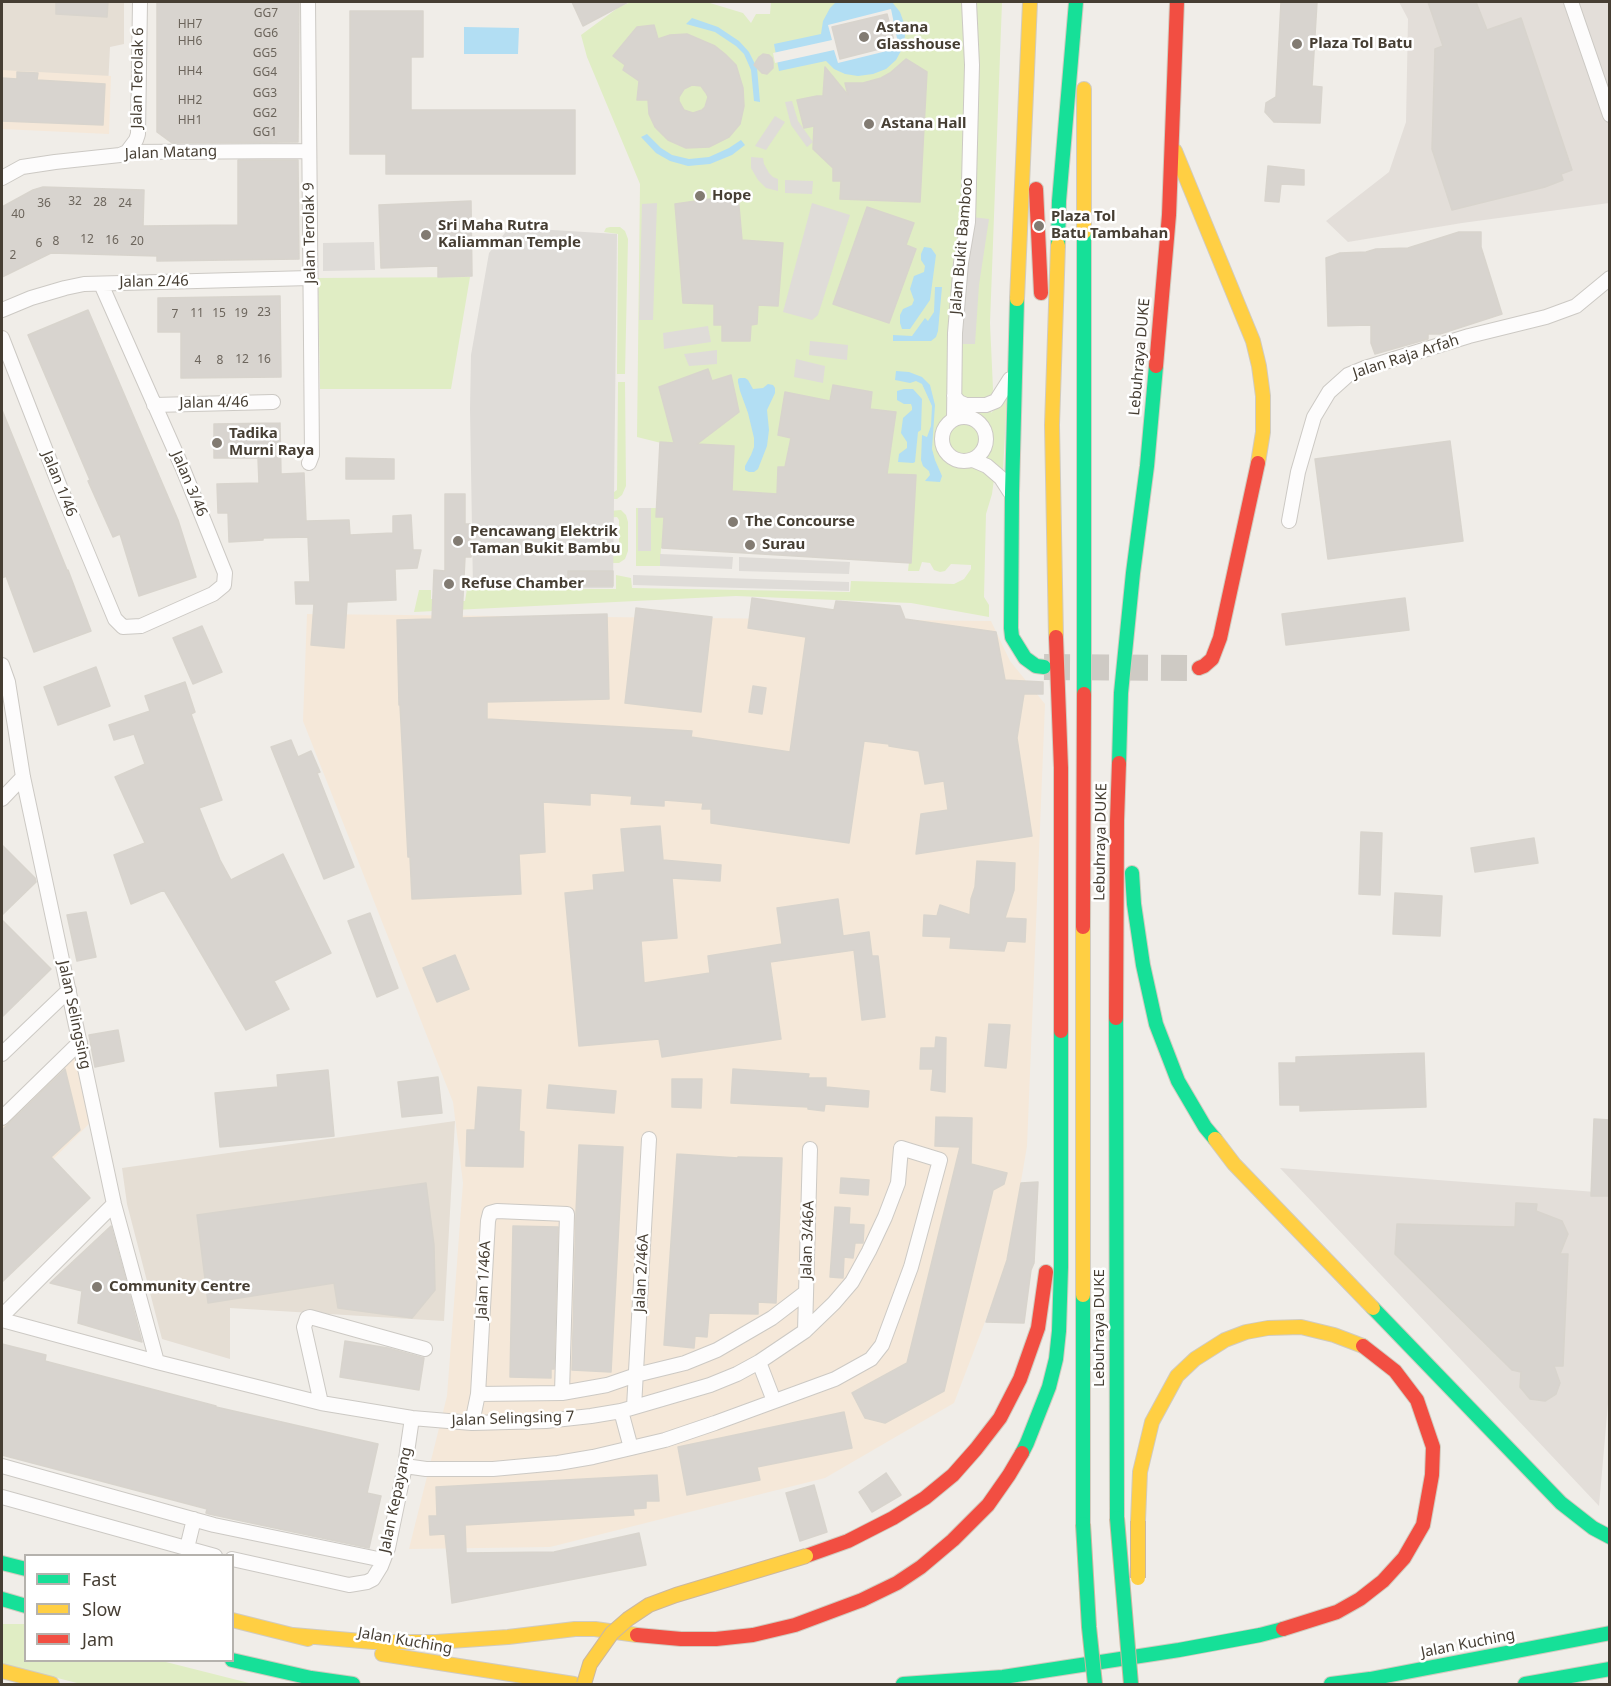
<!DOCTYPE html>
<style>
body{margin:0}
#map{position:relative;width:1611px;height:1686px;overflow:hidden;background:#f0ede8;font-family:"Noto Sans",sans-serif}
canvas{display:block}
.frame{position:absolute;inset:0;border:3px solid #463e33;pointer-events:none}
.legend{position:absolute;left:24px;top:1554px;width:210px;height:108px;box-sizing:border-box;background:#fff;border:2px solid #b5b2ad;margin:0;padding:8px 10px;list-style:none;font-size:18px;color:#463e33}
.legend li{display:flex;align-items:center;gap:12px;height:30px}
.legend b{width:30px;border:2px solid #b5b2ad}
</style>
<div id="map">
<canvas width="1611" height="1686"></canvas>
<div class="frame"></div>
<ul class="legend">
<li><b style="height:8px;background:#16e098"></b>Fast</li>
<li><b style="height:8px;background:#ffcf43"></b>Slow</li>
<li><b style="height:8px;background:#f24e42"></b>Jam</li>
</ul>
</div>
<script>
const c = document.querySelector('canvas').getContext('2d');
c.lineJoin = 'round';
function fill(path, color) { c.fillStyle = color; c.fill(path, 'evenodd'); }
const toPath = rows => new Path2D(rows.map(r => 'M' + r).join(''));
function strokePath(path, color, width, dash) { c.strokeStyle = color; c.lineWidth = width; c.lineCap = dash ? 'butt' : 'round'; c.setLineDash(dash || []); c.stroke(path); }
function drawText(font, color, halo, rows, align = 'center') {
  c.font = font + ' "Noto Sans",sans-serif'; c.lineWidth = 5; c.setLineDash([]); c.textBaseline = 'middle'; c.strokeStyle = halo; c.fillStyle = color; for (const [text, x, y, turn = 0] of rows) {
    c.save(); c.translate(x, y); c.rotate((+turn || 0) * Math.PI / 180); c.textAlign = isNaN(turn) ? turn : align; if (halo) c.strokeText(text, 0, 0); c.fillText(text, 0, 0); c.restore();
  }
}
const residential = toPath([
 [2,2,124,2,124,44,110,47,106,127,2,124],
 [455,1121,444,1321,230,1308,230,1359,162,1339,127,1204,122,1168]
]);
const commercial = toPath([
 [2,70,111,76,109,134,2,129],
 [307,614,991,621,1010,661,1045,704,1027,1146,1007,1264,954,1403,825,1478,550,1547,409,1549,447,1396,463,1183,453,1102,303,721],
 [76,1055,91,1122,2,1209,2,1127]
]);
const industrial = toPath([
 [1399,2,1609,2,1609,203,1462,223,1348,242,1326,221,1389,172,1406,122,1408,19],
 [1280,1168,1609,1193,1610,1381,1599,1506]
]);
const green = toPath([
 [631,2,710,3,743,13,751,23,756,14,770,14,771,2,1002,2,990,323,993,389,991,413,1007,396,1003,471,994,479,992,494,986,514,984,597,989,605,989,617,911,603,736,596,414,612,419,590,431,590,431,599,465,601,467,589,616,589,616,575,631,578,632,588,850,592,851,581,954,584,964,579,971,569,971,565,951,564,945,571,940,572,934,570,930,563,922,562,919,571,908,571,909,562,661,548,660,566,636,566,636,508,658,508,661,443,637,437,640,184,587,57,581,35,619,7],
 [610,227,620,227,625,231,628,239,625,374,617,374,618,234,604,232,606,228],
 [470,277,451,389,320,389,318,278],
 [618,382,625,382,626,486,622,495,617,499,607,499,602,493,614,492,617,490],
 [621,510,626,515,628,522,628,551,625,559,619,563,609,563,604,557,616,556,619,554,619,520,617,517,603,518,609,511],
 [2,1624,25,1624,26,1660,162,1661,253,1684,81,1684,2,1664]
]);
const parking = toPath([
 [792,101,798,121,813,142,807,147,791,125,785,102],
 [775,116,785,122,766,150,755,146],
 [751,157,763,158,764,164,769,173,773,177,778,179,778,191,766,188,758,180,751,168],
 [785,180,813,181,812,194,785,193],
 [657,203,653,320,639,320,642,204],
 [812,203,850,215,818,315,812,320,783,312],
 [972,217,989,219,979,285,975,344,958,344],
 [508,229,536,229,617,234,613,588,473,589,470,409,471,355,489,253],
 [374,242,375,270,323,271,323,243],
 [708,326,711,342,664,349,663,333],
 [810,341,848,345,847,360,809,355],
 [717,350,717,364,689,366,684,354],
 [796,359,825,366,823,383,794,377],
 [638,508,651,508,651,551,638,551],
 [660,554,733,557,732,569,660,566],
 [739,557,850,562,849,574,739,571],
 [633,575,849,582,849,591,633,585]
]);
const water = toPath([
 [836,2,892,2,900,12,904,23,905,36,902,49,896,60,886,69,873,74,858,76,845,74,834,69,826,61,779,71,774,44,821,34,823,21,830,8],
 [692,18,718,27,739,41,749,52,757,68,760,102,754,101,751,70,744,54,736,46,715,32,686,24],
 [464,27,519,28,518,54,464,54],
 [647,134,661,148,672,155,689,159,709,157,729,148,741,140,745,145,732,155,710,164,688,166,670,161,656,153,641,137],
 [924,247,931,248,936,255,930,300,910,329,902,329,900,323,900,315,903,309,912,305,914,300,910,289,914,276,924,272,925,266,921,260,921,254],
 [935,287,942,287,938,331,936,337,931,341,893,341,893,335,912,336,925,318,928,321,934,312],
 [896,371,909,372,922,377,930,385,935,405,932,449,935,460,942,476,940,482,925,481,930,475,929,471,923,466,921,460,922,435,927,437,931,426,932,406,922,384,916,381,910,383,895,380],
 [740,378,745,378,748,380,753,389,763,388,768,384,773,385,775,388,775,393,767,410,769,430,767,446,758,469,754,472,749,472,745,470,745,466,751,455,754,447,754,438,748,413,740,391,738,382,738,379],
 [904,389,913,389,922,399,921,430,918,432,915,462,913,463,898,462,899,454,907,448,907,442,901,433,903,418,912,410,912,407,911,404,904,404,897,400,897,391]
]);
const pier = toPath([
 [891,9,899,48,838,63,834,50,775,63,773,53,832,40,828,25]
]);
const building = toPath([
 [56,2,108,2,107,17,56,14,56,2],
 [157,2,299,2,298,142,172,143,157,132,157,2],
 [572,2,628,2,583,26,572,2],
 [1281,2,1317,2,1312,86,1322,87,1320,123,1274,122,1265,112,1266,103,1276,97,1281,2],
 [1428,2,1476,2,1487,30,1521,18,1572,170,1561,174,1563,180,1545,187,1452,210,1432,149,1435,49,1443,46,1428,2],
 [350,11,423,11,423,57,411,57,411,110,575,110,575,174,386,174,386,154,350,154,350,11],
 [887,14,895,45,840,59,832,27,887,14],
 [654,25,658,39,670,35,687,34,715,46,725,54,736,65,743,88,744,106,740,124,729,137,709,147,686,148,668,140,655,127,649,114,648,100,637,100,639,81,623,70,625,65,613,56,637,27,654,25],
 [692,85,701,86,706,93,708,97,705,107,702,110,693,113,684,110,679,101,679,97,684,89,692,85],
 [763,54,769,55,772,58,773,63,773,68,767,74,762,73,754,65,759,57,763,54],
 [906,59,927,72,920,202,840,199,841,181,833,181,833,168,813,149,814,126,804,128,797,100,817,96,823,96,825,67,848,95,845,83,863,83,881,78,890,73,906,59],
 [17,72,38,73,37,80,105,84,103,125,2,121,2,78,17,79,17,72],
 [238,160,298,160,299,259,157,261,157,256,51,253,2,277,2,207,33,190,43,187,144,190,143,226,238,225,238,160],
 [1268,166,1304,170,1304,185,1281,184,1279,202,1265,201,1268,166],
 [738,195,742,240,783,243,778,306,758,305,757,324,751,325,750,341,722,341,722,325,714,325,714,304,683,303,675,204,738,195],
 [471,201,472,276,438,277,438,266,381,268,379,205,471,201],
 [867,207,914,223,906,245,916,249,889,323,833,304,867,207],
 [1459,232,1481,232,1481,247,1502,314,1440,334,1428,334,1428,339,1375,354,1371,343,1371,325,1328,326,1326,258,1340,253,1366,252,1376,249,1408,248,1459,232],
 [280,296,281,377,181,378,181,332,158,332,158,298,280,296],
 [88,310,178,520,196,577,139,596,120,534,113,537,88,481,90,480,28,335,88,310],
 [708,369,712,381,731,375,739,412,697,444,734,446,732,491,777,494,778,467,785,467,791,438,778,435,785,392,830,401,833,385,872,392,870,409,896,412,887,474,916,475,911,563,662,548,664,517,656,517,660,442,674,443,659,387,708,369],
 [2,410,67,570,68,570,91,631,34,652,6,576,2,578,2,410],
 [280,423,281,474,304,473,306,521,349,520,350,535,393,533,393,516,411,515,413,550,421,550,417,568,395,569,396,600,347,602,344,648,311,645,314,604,296,604,295,582,310,582,308,537,263,538,263,540,229,542,228,513,218,513,217,484,259,483,258,458,214,458,214,424,280,423],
 [1450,441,1463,541,1328,559,1315,459,1450,441],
 [346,458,394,459,394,479,346,479,346,458],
 [445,494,465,494,465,524,471,524,471,557,465,557,462,618,607,614,609,699,487,702,487,719,692,731,691,737,790,752,806,637,748,628,752,598,834,610,836,601,900,606,905,619,996,632,1005,680,1043,682,1043,694,1024,694,1017,738,1032,836,916,854,921,814,948,810,944,781,925,784,919,751,889,746,889,744,864,741,849,843,711,823,711,809,702,809,703,803,664,800,664,806,631,804,632,796,590,793,590,805,543,802,545,852,519,854,521,894,412,899,410,857,408,857,400,705,399,705,397,620,432,619,434,570,445,571,445,494],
 [568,571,613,571,613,586,568,586,568,571],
 [1405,598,1409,630,1286,645,1282,614,1405,598],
 [636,608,712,617,701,712,625,703,636,608],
 [202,626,222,672,193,684,173,638,202,626],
 [96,667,110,706,58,725,44,687,96,667],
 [185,682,195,712,191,714,222,800,199,808,220,860,231,880,283,854,331,953,274,981,289,1009,246,1030,164,890,131,904,114,855,145,843,115,777,145,764,134,734,114,740,109,725,150,711,145,696,185,682],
 [753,686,766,688,762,714,749,712,753,686],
 [291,740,298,757,311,751,320,772,317,773,354,867,324,879,271,747,291,740],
 [660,826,663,860,721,865,720,881,672,878,677,938,641,941,644,983,710,973,708,956,782,944,777,908,838,899,843,936,869,932,872,956,878,956,885,1017,862,1020,854,950,770,962,781,1039,662,1057,659,1039,579,1046,565,893,594,890,593,875,625,872,621,829,660,826],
 [1361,832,1382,833,1380,895,1359,894,1361,832],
 [1534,838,1538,863,1475,872,1471,848,1534,838],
 [2,845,35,878,36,882,2,915,2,845],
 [977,861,1015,863,1014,890,1005,918,1026,919,1025,942,1007,941,1004,951,950,948,951,937,923,936,924,915,937,916,940,905,970,915,971,899,975,887,977,861],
 [1395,893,1442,896,1440,936,1393,934,1395,893],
 [86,912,96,957,77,961,67,915,86,912],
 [370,913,398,988,377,997,348,921,370,913],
 [2,920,51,969,2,1017,2,920],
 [455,955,469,989,437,1002,423,968,455,955],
 [989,1024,1010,1025,1006,1068,985,1066,989,1024],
 [118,1030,124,1061,95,1067,89,1035,118,1030],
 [936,1037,946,1038,945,1092,931,1090,933,1069,920,1069,921,1048,935,1048,936,1037],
 [1424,1053,1426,1107,1300,1111,1300,1105,1280,1105,1279,1063,1296,1063,1296,1057,1424,1053],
 [65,1069,80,1130,51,1157,90,1198,2,1282,2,1130,65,1069],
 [733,1069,809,1074,808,1078,826,1078,826,1087,869,1091,868,1107,825,1104,824,1111,808,1109,808,1107,731,1103,733,1069],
 [328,1070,334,1136,220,1147,215,1093,278,1087,277,1075,328,1070],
 [438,1077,442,1113,402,1117,398,1082,438,1077],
 [672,1079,702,1079,701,1108,672,1107,672,1079],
 [549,1085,616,1091,614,1113,547,1108,549,1085],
 [478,1087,521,1090,519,1131,524,1132,523,1167,466,1166,467,1130,475,1130,478,1087],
 [936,1117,972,1118,971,1164,1007,1173,1004,1184,993,1190,944,1391,885,1423,865,1418,852,1393,907,1363,960,1147,935,1146,936,1117],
 [1594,1119,1610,1120,1610,1196,1591,1196,1594,1119],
 [579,1145,623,1147,611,1372,572,1370,576,1212,579,1145],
 [677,1154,738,1158,738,1157,782,1158,776,1303,758,1302,758,1314,709,1313,707,1337,695,1336,694,1348,664,1345,677,1154],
 [841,1178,869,1180,868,1195,840,1193,841,1178],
 [1038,1182,1034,1263,1031,1270,1024,1323,986,1322,1007,1260,1021,1183,1038,1182],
 [426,1183,434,1245,435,1290,412,1318,338,1308,334,1283,208,1303,197,1215,426,1183],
 [1516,1203,1537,1204,1536,1211,1562,1221,1568,1234,1560,1254,1568,1254,1563,1366,1554,1366,1560,1383,1556,1394,1545,1401,1530,1399,1520,1387,1521,1372,1512,1370,1395,1254,1397,1224,1515,1227,1516,1203],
 [835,1207,850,1208,849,1224,864,1225,863,1243,855,1243,853,1258,844,1257,843,1278,830,1277,835,1207],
 [111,1226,124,1273,142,1342,78,1323,82,1291,50,1283,111,1226],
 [513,1226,558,1227,554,1369,551,1369,551,1378,510,1377,513,1226],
 [345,1341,388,1348,424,1358,419,1390,340,1377,345,1341],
 [2,1344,46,1355,45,1361,216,1406,216,1407,378,1444,367,1493,381,1496,369,1548,209,1514,206,1513,207,1509,2,1455,2,1344],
 [844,1412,852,1448,757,1467,760,1480,687,1495,678,1447,844,1412],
 [886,1473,901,1495,872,1512,859,1492,886,1473],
 [657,1475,659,1501,646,1501,646,1508,633,1509,634,1515,465,1525,466,1553,554,1552,639,1533,646,1565,452,1603,445,1534,430,1535,429,1516,437,1516,436,1487,657,1475],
 [814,1485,827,1532,800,1541,786,1493,814,1485]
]);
const highwayTunnel = toPath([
 [1044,667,1199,668]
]);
const street = toPath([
 [308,2,312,455,309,463],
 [1571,2,1610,115],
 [127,152,136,140,138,134,140,2],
 [2,178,22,167,55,162,120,155,127,152,309,151],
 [2,310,31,298,65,288,84,284,310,278],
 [2,338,60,487,115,619,123,627,141,626,213,594,224,585,225,573,183,469,101,284],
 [954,396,959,402,966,405,986,405,996,401,1010,379],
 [154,405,273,402],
 '942 439a22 22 0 1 1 44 0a22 22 0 1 1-44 0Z',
 [954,419,955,333,961,263,968,222,972,65,969,2],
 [973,460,987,466,1001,478,1010,492],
 [1289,521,1298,472,1314,417,1329,392,1348,375,1365,368,1469,336,1546,317,1576,306,1610,278],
 [2,665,8,682,23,777,114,1204,157,1362],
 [2,799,23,777],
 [2,1054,69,990],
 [2,1118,80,1042],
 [2,1316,114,1204],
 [2,1320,157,1362,321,1403,412,1418,472,1423,546,1421,591,1416,621,1411,710,1385,737,1374,759,1362,805,1331,834,1303,852,1282,869,1251,885,1217,898,1183,901,1148,940,1160,911,1267,882,1345,871,1359,835,1379,715,1423,665,1440,593,1457,558,1463,493,1469,426,1469,405,1466],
 [805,1331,810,1149],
 [759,1362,774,1401],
 [562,1393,607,1385,636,1375,685,1363,717,1350,772,1318,806,1292],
 [321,1403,304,1327,307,1318,310,1317,425,1349],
 [634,1407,649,1139],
 [621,1411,631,1448],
 [472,1423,478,1394,488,1221,490,1213,497,1211,567,1214,562,1393,478,1394],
 [2,1466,214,1525,383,1560],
 [2,1497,215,1556],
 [188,1556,187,1548,194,1519],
 [232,1559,349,1585,367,1582,373,1579,381,1566,388,1548,405,1466,412,1418]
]);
const fast = toPath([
 [1084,232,1084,694],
 [1058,245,1059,201,1076,2],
 [1017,299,1012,493,1011,628,1012,637,1025,658,1036,666,1044,667],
 [1119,763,1121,693,1133,573,1147,466,1156,366],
 [1132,873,1134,904,1143,965,1156,1024,1178,1081,1205,1127,1215,1139],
 [1116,1018,1117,1518],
 [1083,1295,1083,1524],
 [1373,1308,1561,1503,1593,1528,1610,1537],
 [1022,1453,1027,1443,1049,1387,1056,1359,1059,1331,1061,1267,1061,1031],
 [2,1563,26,1569],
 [2,1599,26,1606],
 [232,1660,311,1678,353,1684],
 [903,1684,1003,1677,1179,1650,1260,1635,1283,1629],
 [1331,1684,1370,1679,1610,1633],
 [1525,1684,1610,1669]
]);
const slow = toPath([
 [1175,151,1253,341,1259,366,1263,396,1263,432,1258,463],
 [1084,232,1084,89],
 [1017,299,1030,2],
 [1056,637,1052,425,1058,245],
 [1083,927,1083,1295],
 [1215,1139,1234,1164,1373,1308],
 [1138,1521,1140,1472,1152,1422,1177,1376,1195,1359,1225,1340,1246,1332,1268,1328,1301,1327,1334,1335,1363,1346],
 [232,1620,308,1639],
 [293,1635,373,1642,436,1642,508,1637,575,1629,595,1629,637,1635],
 [382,1654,574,1684],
 [2,1671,52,1684]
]);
const jam = toPath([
 [1036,189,1041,293],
 [1156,366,1169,215,1177,2],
 [1056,637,1061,768,1061,1031],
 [1199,668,1204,666,1212,659,1220,638,1258,463],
 [1083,927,1084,694],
 [1116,1018,1117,821,1119,763],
 [806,1556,848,1541,893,1518,925,1498,953,1475,976,1449,1000,1418,1020,1379,1038,1328,1046,1272],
 [1283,1629,1337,1612,1360,1599,1383,1581,1404,1558,1423,1525,1432,1475,1433,1447,1417,1400,1395,1371,1363,1346],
 [637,1635,681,1639,716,1639,753,1635,795,1625,862,1600,897,1583,921,1567,953,1540,988,1505,1009,1475,1022,1453]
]);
const fastBridge = toPath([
 [1117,1518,1131,1684],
 [1083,1524,1089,1627,1095,1684]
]);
const slowBridge = toPath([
 [1138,1521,1138,1578],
 [584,1684,590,1664,612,1633,628,1619,649,1605,676,1595,806,1556]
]);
const markers = [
 [864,37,6,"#827b72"],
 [1297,44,6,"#827b72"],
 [869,124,6,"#827b72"],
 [700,196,6,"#827b72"],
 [1039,226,6,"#827b72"],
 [426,235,6,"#827b72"],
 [217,443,6,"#827b72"],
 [733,522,6,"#827b72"],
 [458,541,6,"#827b72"],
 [750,545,6,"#827b72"],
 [449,584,6,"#827b72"],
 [97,1287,6,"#827b72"]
];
const numberNames = [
 ["GG7",266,14],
 ["HH7",190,25],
 ["GG6",266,34],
 ["HH6",190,42],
 ["GG5",265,54],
 ["HH4",190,72],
 ["GG4",265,73],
 ["GG3",265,94],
 ["HH2",190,101],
 ["GG2",265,114],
 ["HH1",190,121],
 ["GG1",265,133],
 ["32",75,202],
 ["28",100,203],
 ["36",44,204],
 ["24",125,204],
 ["40",18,215],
 ["12",87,240],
 ["16",112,241],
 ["8",56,242],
 ["20",137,242],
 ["6",39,244],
 ["2",13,256],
 ["23",264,313],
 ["11",197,314],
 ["15",219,314],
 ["19",241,314],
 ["7",175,315],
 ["12",242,360],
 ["16",264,360],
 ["4",198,361],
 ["8",220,361]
];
const poiNames = [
 ["Astana",876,28],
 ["Glasshouse",876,45],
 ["Plaza Tol Batu",1309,44],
 ["Astana Hall",881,124],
 ["Hope",712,196],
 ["Plaza Tol",1051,217],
 ["Batu Tambahan",1051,234],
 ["Sri Maha Rutra",438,226],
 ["Kaliamman Temple",438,243],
 ["Tadika",229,434],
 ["Murni Raya",229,451],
 ["The Concourse",745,522],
 ["Pencawang Elektrik",470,532],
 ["Taman Bukit Bambu",470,549],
 ["Surau",762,545],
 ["Refuse Chamber",461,584],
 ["Community Centre",109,1287]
];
const streetNames = [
 ["Jalan Terolak 6",138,78,-89],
 ["Jalan Matang",171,153,-2],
 ["Jalan Terolak 9",310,233,-91],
 ["Jalan Bukit Bamboo",962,246,-85],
 ["Jalan 2/46",154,282,-1],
 ["Lebuhraya DUKE",1140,357,-85],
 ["Jalan Raja Arfah",1406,357,-18],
 ["Jalan 4/46",214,403,-1],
 ["Jalan 1/46",59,484,68],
 ["Jalan 3/46",189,484,67],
 ["Lebuhraya DUKE",1101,842,-89],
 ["Jalan Selingsing",74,1015,78],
 ["Jalan 3/46A",808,1240,-88],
 ["Jalan 2/46A",642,1273,-87],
 ["Jalan 1/46A",484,1280,-87],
 ["Lebuhraya DUKE",1100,1328,-90],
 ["Jalan Selingsing 7",513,1419,-2],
 ["Jalan Kepayang",396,1500,-78],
 ["Jalan Kuching",405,1641,10],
 ["Jalan Kuching",1468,1644,-11]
];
fill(residential, '#e5ded4');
fill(commercial, '#f5e8d9');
fill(industrial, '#e3ded9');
fill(green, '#e0edc4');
fill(parking, '#dfdcd8');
fill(water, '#b2def3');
fill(pier, '#f0ede8');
fill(building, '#d8d4cf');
strokePath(building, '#d8d4cd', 1.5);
strokePath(highwayTunnel, '#cecac4', 26, [26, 13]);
strokePath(street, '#ccc9c4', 16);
strokePath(fast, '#d1cbbf', 16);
strokePath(slow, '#d1cbbf', 16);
strokePath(jam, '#d1cbbf', 16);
strokePath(street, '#fdfcfc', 14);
strokePath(fast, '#16e098', 14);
strokePath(slow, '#ffcf43', 14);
strokePath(jam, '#f24e42', 14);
strokePath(fastBridge, '#cbb8a0', 16, []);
strokePath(slowBridge, '#cbb8a0', 16, []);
strokePath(fastBridge, '#16e098', 14);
strokePath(slowBridge, '#ffcf43', 14);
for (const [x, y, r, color] of markers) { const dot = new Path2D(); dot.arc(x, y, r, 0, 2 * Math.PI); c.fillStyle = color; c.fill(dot); strokePath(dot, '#fff', 2); }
drawText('12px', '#6c655c', null, numberNames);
drawText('bold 15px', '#463e33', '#fff', poiNames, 'left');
drawText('15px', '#463e33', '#fff', streetNames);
</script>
